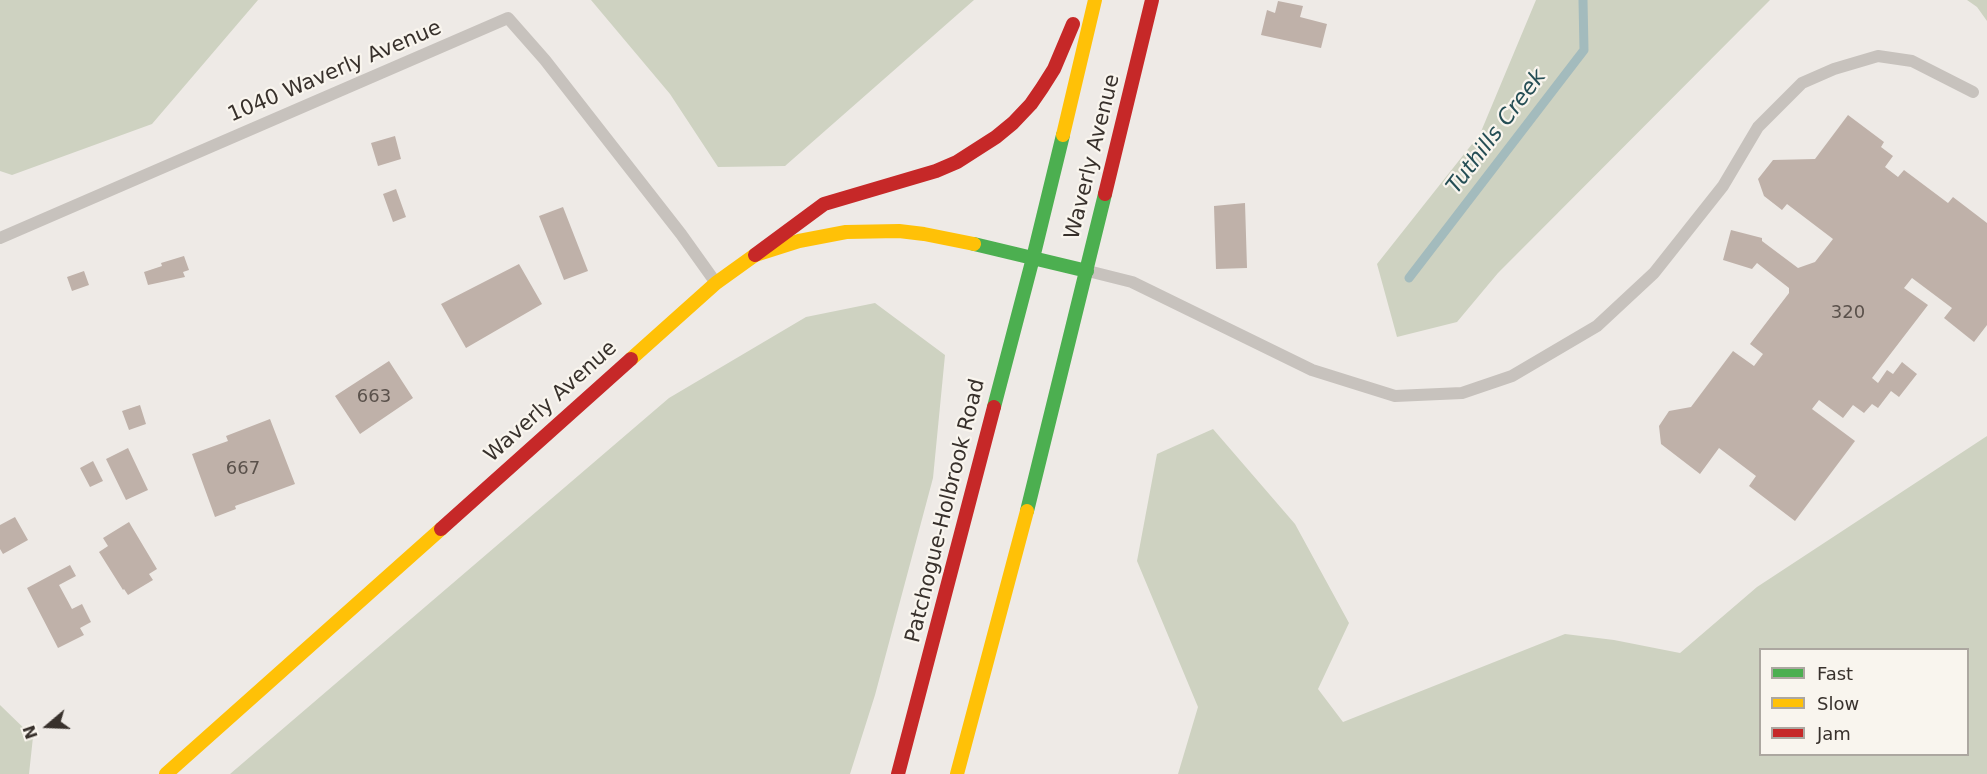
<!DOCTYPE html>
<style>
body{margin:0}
#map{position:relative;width:1987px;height:774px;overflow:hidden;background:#eeeae6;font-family:"DejaVu Sans",sans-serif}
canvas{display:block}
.legend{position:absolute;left:1759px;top:648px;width:210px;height:108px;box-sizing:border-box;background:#f9f5ee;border:2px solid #aca7a0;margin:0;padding:8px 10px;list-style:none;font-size:18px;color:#38312c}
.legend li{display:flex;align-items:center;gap:12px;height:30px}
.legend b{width:30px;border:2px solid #aca7a0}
.north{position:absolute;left:18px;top:696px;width:60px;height:60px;-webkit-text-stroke:4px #f9f5ee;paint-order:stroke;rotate:251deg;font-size:16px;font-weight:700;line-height:24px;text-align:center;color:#38312c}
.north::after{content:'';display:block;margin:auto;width:21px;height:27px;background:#38312c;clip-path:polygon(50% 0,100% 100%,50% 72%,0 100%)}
</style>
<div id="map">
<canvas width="1987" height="774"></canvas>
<ul class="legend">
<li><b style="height:8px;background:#4caf50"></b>Fast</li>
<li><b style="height:8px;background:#ffc107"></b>Slow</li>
<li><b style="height:8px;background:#c62828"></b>Jam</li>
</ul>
<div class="north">N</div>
</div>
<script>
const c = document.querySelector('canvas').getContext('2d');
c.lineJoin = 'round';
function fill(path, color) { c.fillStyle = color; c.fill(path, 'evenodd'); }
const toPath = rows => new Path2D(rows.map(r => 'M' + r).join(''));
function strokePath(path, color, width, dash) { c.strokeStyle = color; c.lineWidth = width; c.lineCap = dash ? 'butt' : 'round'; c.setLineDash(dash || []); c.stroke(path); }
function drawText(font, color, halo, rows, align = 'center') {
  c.font = font + ' "DejaVu Sans",sans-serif'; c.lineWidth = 4.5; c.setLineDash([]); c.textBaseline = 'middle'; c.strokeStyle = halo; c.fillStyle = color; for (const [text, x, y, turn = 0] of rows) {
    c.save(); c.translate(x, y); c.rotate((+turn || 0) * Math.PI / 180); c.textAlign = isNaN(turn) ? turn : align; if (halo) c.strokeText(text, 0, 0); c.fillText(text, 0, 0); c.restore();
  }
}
const green = toPath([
 [0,0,258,0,152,124,12,175,0,171],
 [591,0,974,0,785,166,718,167,670,94],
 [1536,0,1770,0,1498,273,1457,322,1397,337,1377,264,1480,134],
 [1967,0,1987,0,1987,21,1977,7],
 [875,303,945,355,933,478,875,695,850,774,230,774,669,398,806,317],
 [1213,429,1295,524,1349,623,1318,689,1343,722,1565,634,1614,640,1680,653,1757,587,1987,436,1987,774,1178,774,1198,707,1137,561,1157,454],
 [1760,650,1968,650,1968,754,1760,754],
 [0,705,33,737,29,774,0,774]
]);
const stream = toPath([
 [1409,278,1584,50,1583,0]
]);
const building = toPath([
 [1278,1,1303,6,1300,17,1327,24,1321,48,1261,35,1267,10,1275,13],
 [1848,115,1884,142,1881,147,1893,156,1885,167,1898,177,1904,170,1948,203,1953,197,1987,223,1987,325,1974,342,1944,318,1952,308,1912,278,1904,288,1928,305,1872,378,1878,383,1887,370,1893,374,1902,362,1917,374,1899,397,1891,391,1878,408,1872,404,1864,413,1853,405,1843,418,1819,400,1812,409,1855,441,1795,521,1749,486,1756,476,1719,448,1700,474,1661,444,1659,426,1669,411,1691,407,1733,351,1754,366,1763,354,1750,344,1789,293,1789,288,1757,263,1752,269,1723,260,1731,230,1762,238,1762,241,1798,268,1815,262,1833,239,1787,204,1782,210,1764,196,1758,179,1773,160,1815,159],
 [395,136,401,159,378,166,371,143],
 [396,189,406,217,393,222,383,194],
 [1245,203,1247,268,1216,269,1214,206],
 [563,207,588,271,564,280,539,216],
 [184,256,189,270,183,272,185,277,148,285,144,272,162,266,161,263],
 [519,264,542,304,466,348,441,304],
 [84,271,89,285,72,291,67,277],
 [389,361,413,398,360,434,335,396],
 [140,405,146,424,129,430,122,411],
 [270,419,295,484,235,506,236,509,215,517,192,454,228,441,226,436],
 [128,448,148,490,126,500,106,459],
 [93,461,103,481,90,487,80,468],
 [15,517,28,540,3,554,0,549,0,525],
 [129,522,157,569,149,574,153,580,128,595,124,589,123,590,99,552,108,546,103,538],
 [70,565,76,576,59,585,72,609,82,604,91,622,80,628,84,635,58,648,27,588]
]);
const lane = toPath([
 [0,238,508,18,545,60,681,234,716,283],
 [1088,271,1132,282,1312,370,1395,396,1462,393,1512,376,1597,326,1654,273,1723,186,1758,127,1802,83,1834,69,1878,56,1912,61,1973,92]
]);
const fast = toPath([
 [974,244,1087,271],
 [994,407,1033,258,1063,135],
 [1027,511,1105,194]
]);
const slow = toPath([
 [1063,135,1095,0],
 [631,359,716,283,755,255,799,241,846,232,899,231,924,234,974,244],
 [166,774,441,529],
 [957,774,1027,511]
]);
const jam = toPath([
 [1105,194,1152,0],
 [755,255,824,204,936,171,957,162,996,137,1013,123,1031,104,1042,88,1054,69,1073,24],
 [441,529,631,359],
 [898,774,994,407]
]);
const numberNames = [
 ["320",1848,313],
 ["663",374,397],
 ["667",243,469]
];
const streetNames = [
 ["1040 Waverly Avenue",335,72,-23],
 ["Waverly Avenue",1093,157,-76],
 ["Waverly Avenue",551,402,-42],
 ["Patchogue-Holbrook Road",946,511,-76]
];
const waterNames = [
 ["Tuthills Creek",1497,132,-53]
];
fill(green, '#ced2c1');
strokePath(stream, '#a3bbbd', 9);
fill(building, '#bfb1a9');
strokePath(lane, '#c7c2bd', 12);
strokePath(fast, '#4caf50', 14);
strokePath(slow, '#ffc107', 14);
strokePath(jam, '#c62828', 14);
drawText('18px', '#5a514b', null, numberNames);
drawText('21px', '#38312c', '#f9f5ee', streetNames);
drawText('italic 22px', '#254e55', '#f9f5ee', waterNames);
</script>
